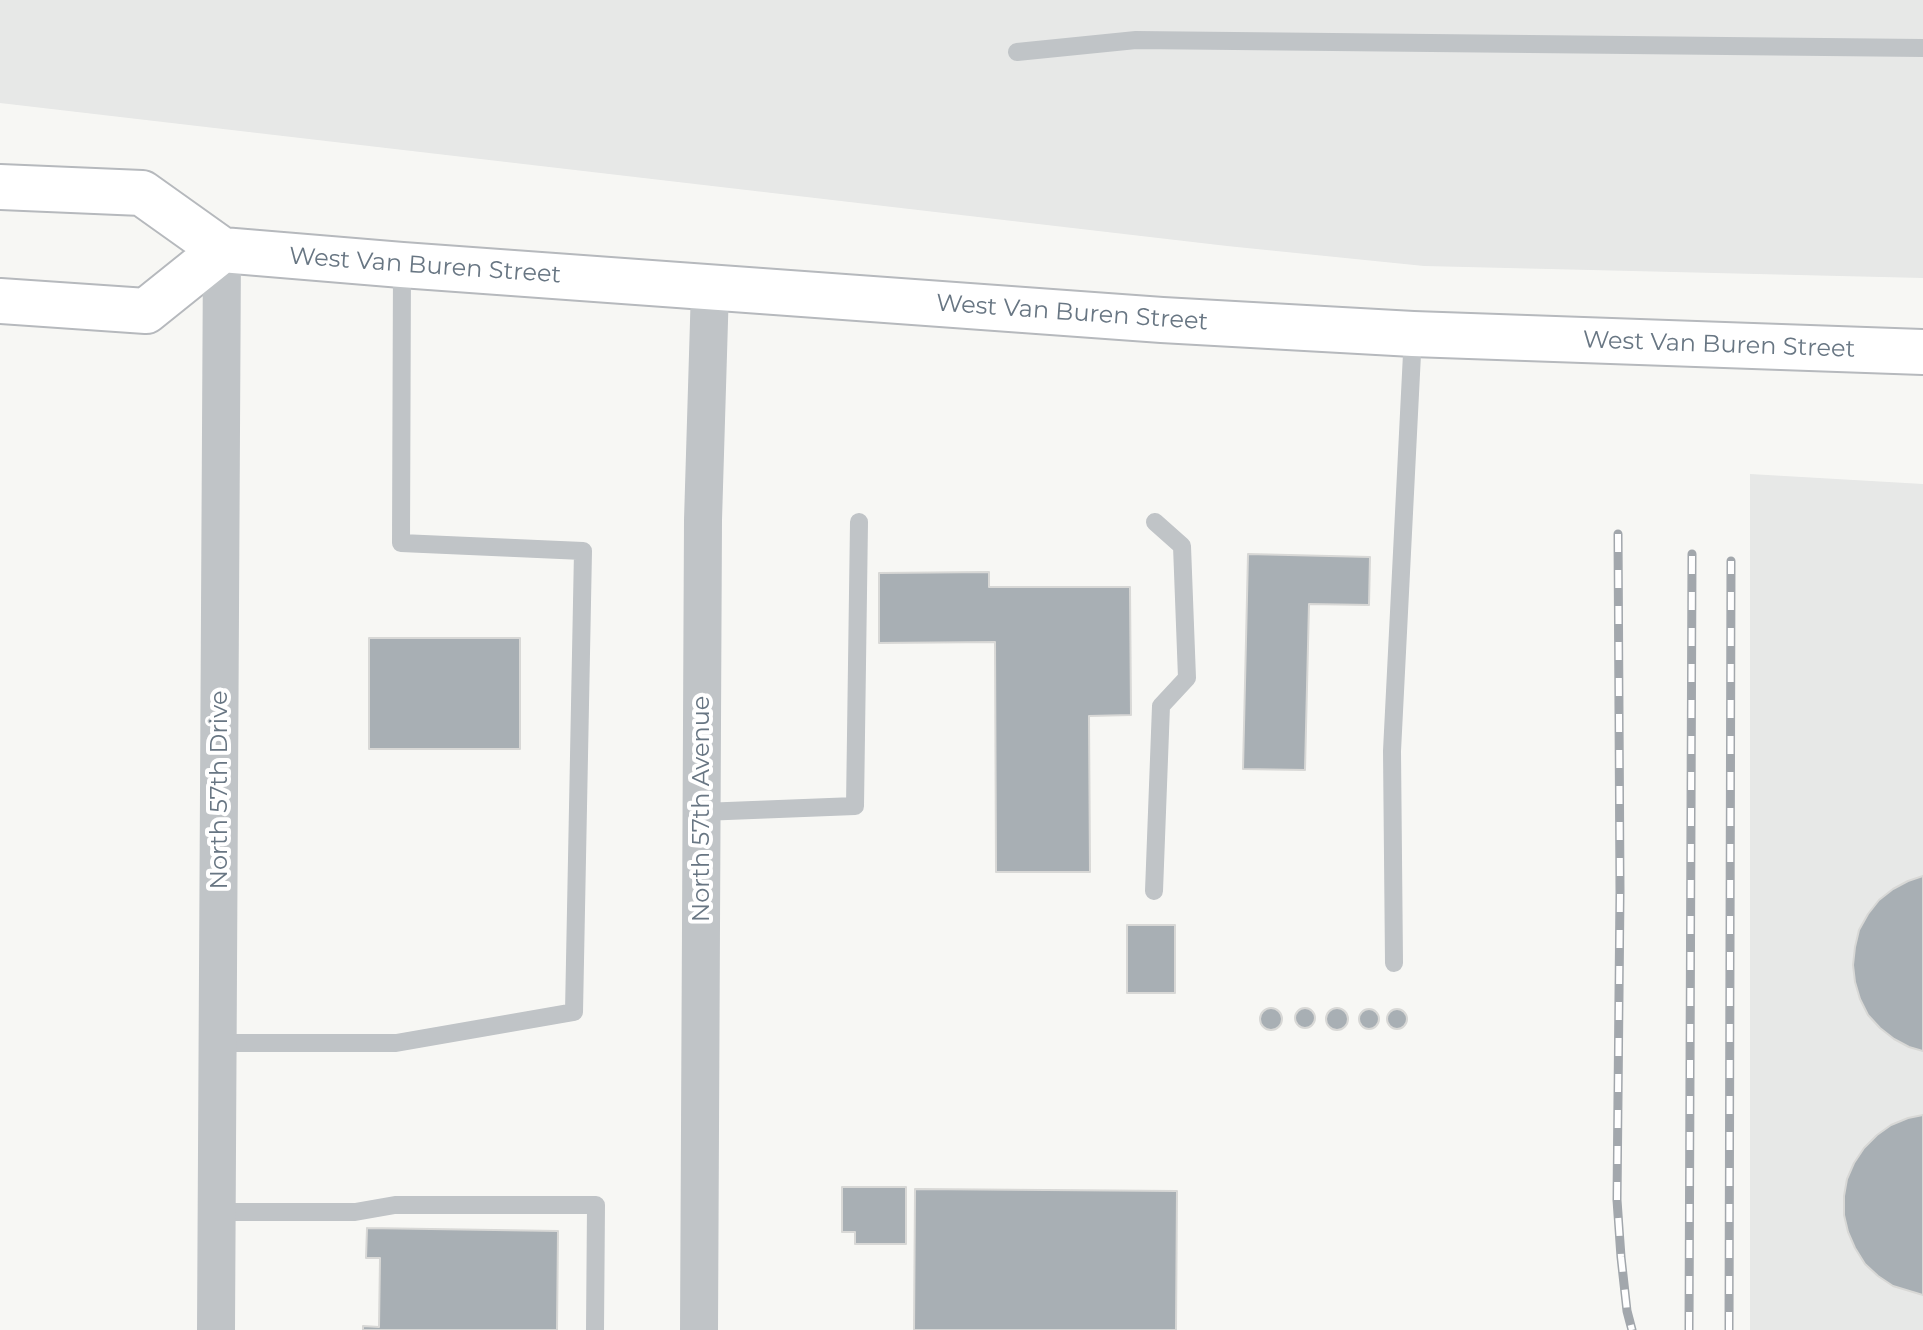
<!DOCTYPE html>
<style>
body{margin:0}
canvas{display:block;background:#f7f7f4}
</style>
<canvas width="1923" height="1330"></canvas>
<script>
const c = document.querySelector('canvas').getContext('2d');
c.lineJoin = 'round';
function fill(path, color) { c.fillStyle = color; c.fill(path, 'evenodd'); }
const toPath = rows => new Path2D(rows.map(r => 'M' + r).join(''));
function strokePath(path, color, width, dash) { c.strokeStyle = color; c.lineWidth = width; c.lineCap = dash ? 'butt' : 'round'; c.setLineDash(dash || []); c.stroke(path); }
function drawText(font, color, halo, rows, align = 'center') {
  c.font = font + ' Montserrat,sans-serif'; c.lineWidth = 8; c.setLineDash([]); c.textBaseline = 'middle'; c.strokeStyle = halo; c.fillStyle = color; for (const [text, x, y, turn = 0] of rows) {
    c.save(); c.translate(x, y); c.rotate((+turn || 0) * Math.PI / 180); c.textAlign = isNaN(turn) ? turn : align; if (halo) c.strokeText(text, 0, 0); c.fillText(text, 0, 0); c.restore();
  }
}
const built = toPath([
 [0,0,1923,0,1923,278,1424,266,1227,246,0,103],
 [1750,474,1923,484,1923,1330,1750,1330]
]);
const building = toPath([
 [1248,554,1370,557,1369,605,1309,604,1305,770,1243,769,1248,554],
 [989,572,989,587,1130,587,1131,715,1089,716,1090,872,996,872,995,642,879,643,879,573,989,572],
 [369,638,520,638,520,749,369,749,369,638],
 [1923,876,1923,1051,1909,1047,1894,1039,1880,1028,1868,1015,1860,999,1855,982,1853,965,1855,947,1859,930,1868,914,1879,900,1893,889,1908,881,1923,876],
 [1127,925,1175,925,1175,993,1127,993,1127,925],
 '1295 1018a10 10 0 1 1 20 0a10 10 0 1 1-20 0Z',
 '1326 1019a11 11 0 1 1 22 0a11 11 0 1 1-22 0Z',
 '1260 1019a11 11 0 1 1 22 0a11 11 0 1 1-22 0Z',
 '1387 1019a10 10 0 1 1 20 0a10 10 0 1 1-20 0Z',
 '1359 1019a10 10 0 1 1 20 0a10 10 0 1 1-20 0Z',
 [1923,1115,1923,1295,1893,1286,1878,1276,1865,1264,1855,1248,1848,1232,1844,1215,1844,1196,1847,1179,1854,1163,1864,1148,1877,1135,1891,1125,1908,1118,1923,1115],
 [842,1187,906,1187,906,1244,855,1244,855,1232,842,1232,842,1187],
 [915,1189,1177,1191,1176,1330,914,1330,915,1189],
 [367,1228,558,1231,557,1330,363,1330,363,1326,379,1327,380,1258,366,1258,367,1228]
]);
const lane = toPath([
 [1017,52,1136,40,1923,48],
 [702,812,855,806,859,522],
 [1154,891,1161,706,1187,678,1182,546,1155,522],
 [1394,963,1392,751,1413,334],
 [218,1043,396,1043,574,1012,583,551,401,543,402,265],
 [217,1212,355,1212,395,1205,596,1205,595,1330]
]);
const street = toPath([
 [216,1330,222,250],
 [699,1330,703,520,710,288]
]);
const primary = toPath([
 [0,187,142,193,222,250,402,265,1162,320,1413,334,1923,352],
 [0,301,146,311,222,250]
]);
const rail = toPath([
 [1618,534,1620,892,1617,1200,1621,1257,1627,1311,1632,1330],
 [1689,1330,1692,554],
 [1729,1330,1731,561]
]);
const streetNames = [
 ["West Van Buren Street",425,266,4],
 ["West Van Buren Street",1072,313,4],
 ["West Van Buren Street",1719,345,2],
 ["North 57th Drive",220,790,-90],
 ["North 57th Avenue",702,809,-90]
];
fill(built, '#e7e8e7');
fill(building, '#a8afb4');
strokePath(building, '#d8d8d6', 2);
strokePath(primary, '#b6b9bd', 48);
strokePath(lane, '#c0c4c7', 18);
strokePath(street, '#c0c4c7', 38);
strokePath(primary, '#fff', 44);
strokePath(rail, '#a2a7ac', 9);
strokePath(rail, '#fff', 6, [18]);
drawText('24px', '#687683', '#fff', streetNames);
</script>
